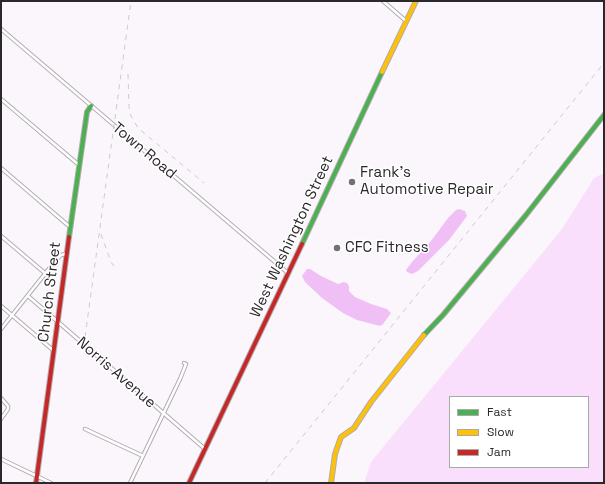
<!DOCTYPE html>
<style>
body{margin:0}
#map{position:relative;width:605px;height:484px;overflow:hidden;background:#fbf6fb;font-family:"Space Grotesk",sans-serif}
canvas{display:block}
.frame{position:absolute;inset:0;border:2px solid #2b282b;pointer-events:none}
.legend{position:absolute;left:449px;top:396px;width:140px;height:72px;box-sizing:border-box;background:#fff;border:1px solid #aaa9aa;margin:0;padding:5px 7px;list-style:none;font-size:12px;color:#2b282b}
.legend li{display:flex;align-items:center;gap:8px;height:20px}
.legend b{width:20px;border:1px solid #aaa9aa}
</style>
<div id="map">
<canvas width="605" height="484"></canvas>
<div class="frame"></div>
<ul class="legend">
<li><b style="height:5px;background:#4caf50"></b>Fast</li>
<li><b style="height:5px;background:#ffc107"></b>Slow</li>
<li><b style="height:5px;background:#c62828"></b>Jam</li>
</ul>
</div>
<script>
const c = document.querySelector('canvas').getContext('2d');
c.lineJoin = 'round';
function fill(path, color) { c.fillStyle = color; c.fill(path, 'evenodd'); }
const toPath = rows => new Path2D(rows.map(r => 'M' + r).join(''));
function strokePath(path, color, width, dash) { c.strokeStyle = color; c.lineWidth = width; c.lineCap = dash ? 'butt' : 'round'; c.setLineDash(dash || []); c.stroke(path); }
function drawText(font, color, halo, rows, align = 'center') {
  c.font = font + ' "Space Grotesk",sans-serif'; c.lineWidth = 3; c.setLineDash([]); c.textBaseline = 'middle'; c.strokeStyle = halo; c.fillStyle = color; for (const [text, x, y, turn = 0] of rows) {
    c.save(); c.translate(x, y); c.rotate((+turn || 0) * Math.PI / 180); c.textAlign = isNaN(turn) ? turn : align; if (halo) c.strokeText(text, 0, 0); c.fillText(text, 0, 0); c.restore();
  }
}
const green = toPath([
 [604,173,604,483,364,483,371,462,562,229,594,178],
 [450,397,588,397,588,467,450,467]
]);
const water = toPath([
 [459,209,465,211,467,216,449,240,418,271,412,274,407,272,406,270,412,262,431,241,448,218,456,210],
 [307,269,310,269,321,276,338,284,344,282,347,283,349,286,349,291,355,297,371,304,387,309,391,313,383,324,380,326,357,320,343,313,322,298,305,282,302,276]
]);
const street = toPath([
 [383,1,406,21],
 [1,29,288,273],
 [1,99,79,165],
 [1,168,70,227],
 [1,236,46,274],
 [28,296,205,449],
 [1,306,54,351],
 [1,329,56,260,61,255,66,254],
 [1,398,8,406,8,409,1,419],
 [85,429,143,456],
 [1,459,51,483],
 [130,483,180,379,186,364,184,363]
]);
const fast = toPath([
 [69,237,87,112,91,106],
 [302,244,382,72],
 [424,335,443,315,526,215,604,115]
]);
const slow = toPath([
 [382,72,416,1],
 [331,483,335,454,341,437,354,428,371,402,424,335]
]);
const jam = toPath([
 [36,483,69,237],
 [189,483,302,244]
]);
const rail = toPath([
 [128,74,129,107,131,116,138,128,204,183],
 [101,234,111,262,117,270],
 [85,337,131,1],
 [265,483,604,63]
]);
const markers = [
 [352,182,4,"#747074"],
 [337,248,4,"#747074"]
];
const streetNames = [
 ["Town Road",144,151,40],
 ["West Washington Street",292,237,-65],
 ["Church Street",50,292,-83],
 ["Norris Avenue",116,373,41]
];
const poiNames = [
 ["Frank's",360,173],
 ["Automotive Repair",360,190],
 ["CFC Fitness",345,248]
];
fill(green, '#f9dffc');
fill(water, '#f0bff5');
strokePath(street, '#b0adb0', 4.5);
strokePath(fast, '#b0adb0', 6);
strokePath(slow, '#b0adb0', 6);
strokePath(jam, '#b0adb0', 6);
strokePath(street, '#fefefe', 2.5);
strokePath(fast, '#4caf50', 4);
strokePath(slow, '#ffc107', 4);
strokePath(jam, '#c62828', 4);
strokePath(rail, '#cbcacb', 1, [5, 5]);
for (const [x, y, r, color] of markers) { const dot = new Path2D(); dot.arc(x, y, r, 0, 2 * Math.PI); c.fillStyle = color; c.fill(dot); strokePath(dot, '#fff', 1.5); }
drawText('15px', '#2b282b', '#fff', streetNames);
drawText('15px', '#2b282b', '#fff', poiNames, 'left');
</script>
